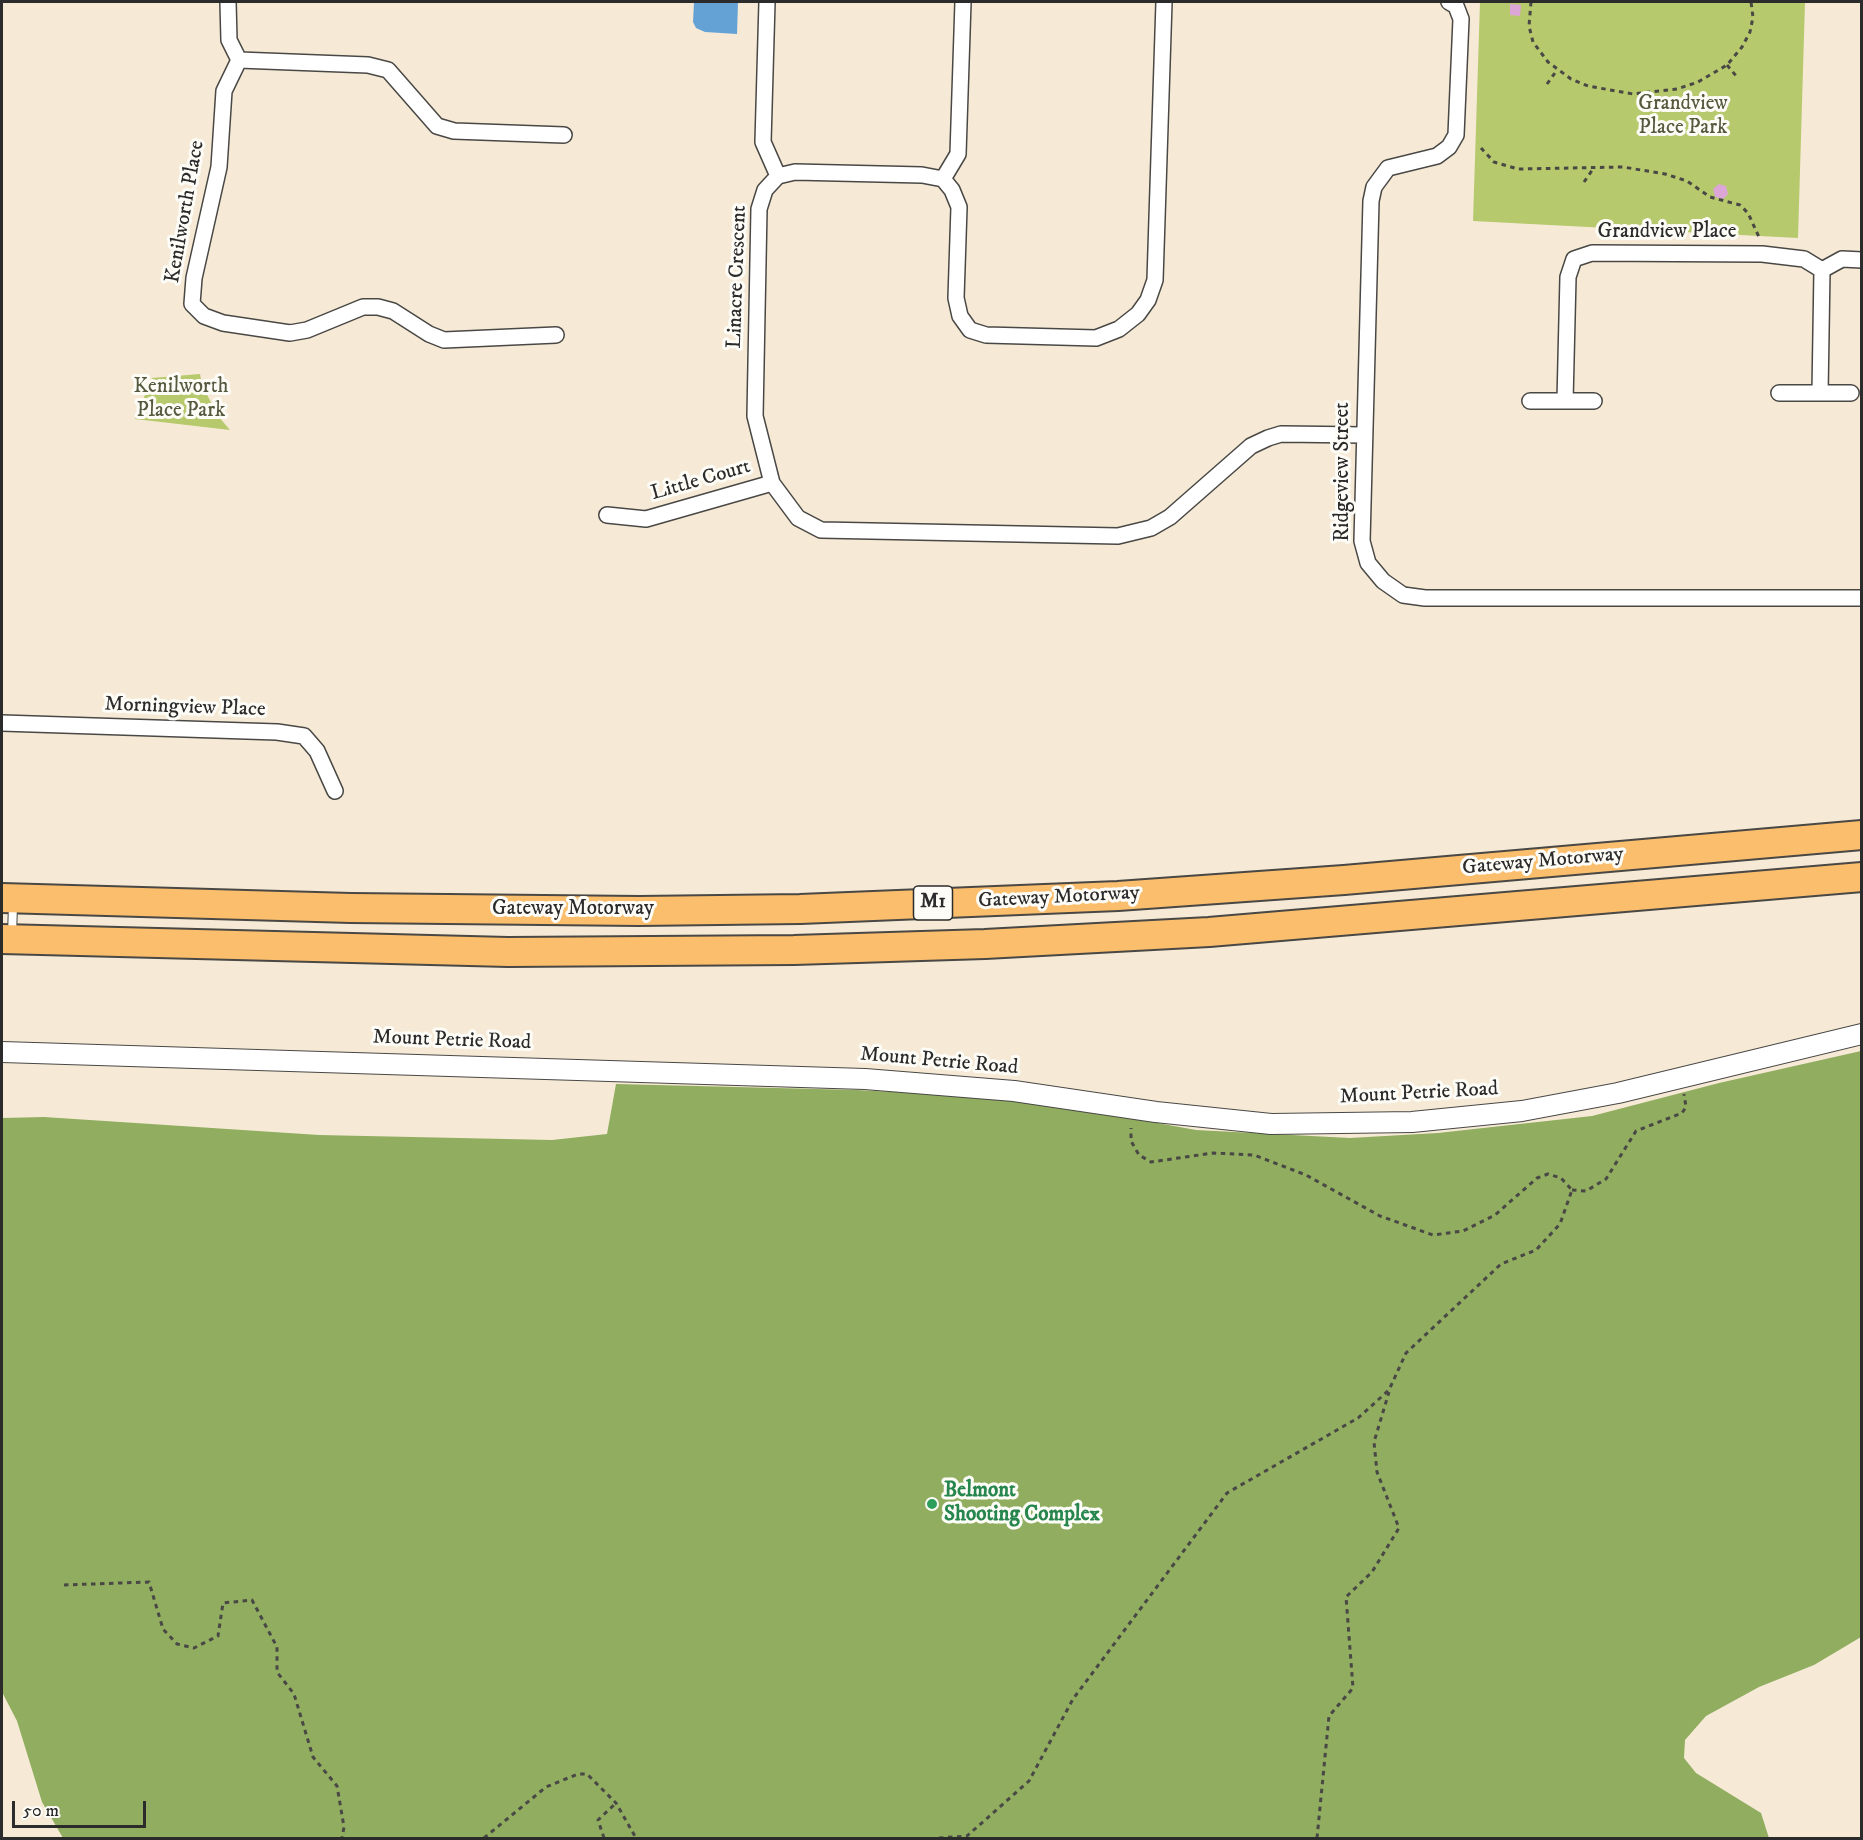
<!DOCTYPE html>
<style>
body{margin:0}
#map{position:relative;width:1863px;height:1840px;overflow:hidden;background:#f6ead6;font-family:"IM FELL DW Pica",serif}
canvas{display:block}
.frame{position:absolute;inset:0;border:3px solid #2b2b2b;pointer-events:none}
.scale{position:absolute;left:12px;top:1801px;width:134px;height:27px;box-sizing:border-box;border:3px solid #2b2b2b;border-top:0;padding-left:8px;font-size:18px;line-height:21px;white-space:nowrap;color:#2b2b2b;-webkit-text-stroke:4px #fdfcf7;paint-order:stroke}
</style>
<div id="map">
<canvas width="1863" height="1840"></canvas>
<div class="frame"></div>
<div class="scale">50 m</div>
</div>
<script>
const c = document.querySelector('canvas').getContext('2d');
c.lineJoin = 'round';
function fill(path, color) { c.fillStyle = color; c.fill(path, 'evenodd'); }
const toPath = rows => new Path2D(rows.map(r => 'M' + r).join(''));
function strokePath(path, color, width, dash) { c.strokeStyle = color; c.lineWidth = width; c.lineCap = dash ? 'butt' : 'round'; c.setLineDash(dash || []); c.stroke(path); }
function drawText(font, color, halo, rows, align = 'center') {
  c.font = font + ' "IM FELL DW Pica",serif'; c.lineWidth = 6; c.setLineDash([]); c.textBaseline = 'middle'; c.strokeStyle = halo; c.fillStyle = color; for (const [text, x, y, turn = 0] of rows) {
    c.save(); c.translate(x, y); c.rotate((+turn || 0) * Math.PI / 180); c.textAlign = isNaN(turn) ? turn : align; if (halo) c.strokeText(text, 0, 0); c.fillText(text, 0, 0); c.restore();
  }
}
const green = toPath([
 [1480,2,1805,2,1798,238,1473,221],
 [200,374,202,385,218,416,230,430,135,419,152,378]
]);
const forest = toPath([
 [1861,1051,1861,1637,1814,1665,1759,1687,1706,1716,1685,1740,1684,1758,1696,1773,1761,1813,1769,1838,63,1838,42,1802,17,1721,2,1692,2,1118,44,1117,319,1135,552,1140,607,1134,616,1084,857,1090,970,1096,1097,1112,1196,1130,1350,1138,1438,1133,1592,1116,1719,1083]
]);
const water = toPath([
 [694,2,738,2,737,34,705,32,696,28,693,22]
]);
const building = toPath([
 [1510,4,1521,5,1520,16,1510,15],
 [1719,184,1726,186,1728,194,1723,199,1715,197,1713,189]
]);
const path = toPath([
 [1531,2,1529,26,1533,42,1548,62,1571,79,1588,86,1633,94,1677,89,1698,82,1727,65,1742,47,1750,32,1753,17,1751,2],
 [1727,65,1737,77],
 [1547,84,1557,70],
 [1481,148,1494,162,1518,169,1623,167,1665,174,1687,181,1710,197,1740,205,1748,213,1759,237],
 [1584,182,1593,169],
 [1572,1190,1586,1191,1606,1179,1636,1131,1682,1113,1686,1107,1684,1094],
 [64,1585,149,1582,163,1629,177,1644,194,1648,218,1636,223,1603,252,1600,277,1647,277,1672,294,1694,313,1757,337,1786,344,1827,342,1838],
 [484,1838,546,1787,578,1774,587,1774,616,1803,636,1838],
 [604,1838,598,1820,616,1803],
 [939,1838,967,1836,1029,1781,1073,1699,1227,1493,1358,1418,1389,1390,1406,1353,1501,1264,1536,1250,1560,1224,1572,1190,1561,1178,1548,1174,1537,1178,1495,1215,1463,1231,1433,1235,1380,1216,1306,1175,1254,1155,1213,1153,1151,1162,1139,1155,1131,1141,1131,1128],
 [1317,1838,1329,1716,1353,1688,1346,1597,1372,1572,1399,1528,1377,1472,1374,1442,1389,1392]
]);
const service = toPath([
 [12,935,13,905]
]);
const minor = toPath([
 [228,2,229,40,239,60,224,91,219,167,194,278,192,304,204,316,223,323,290,333,307,330,363,307,378,307,393,311,429,334,444,340,556,335],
 [767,2,763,142,778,176],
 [1164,2,1155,280,1148,300,1138,314,1119,329,1096,338,986,335,970,330,960,316,956,298,959,207,952,190,943,179,922,175,795,172,778,176,765,190,759,209,755,416,772,483,798,518,821,530,1118,536,1151,528,1170,517,1251,446,1268,438,1281,434,1363,435],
 [1449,2,1456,6,1461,19,1456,135,1449,147,1437,156,1388,168,1374,187,1371,201,1362,541,1368,563,1383,581,1403,595,1425,598,1862,598],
 [239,60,368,65,388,70,437,126,454,131,564,135],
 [943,179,958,154,963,2],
 [1779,393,1851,393],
 [1820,393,1822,270],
 [1530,401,1594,401],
 [1565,401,1568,277,1574,259,1592,253,1762,254,1804,259,1822,270,1842,259,1862,260],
 [607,515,646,519,772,483],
 [2,723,277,732,304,736,317,751,335,791]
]);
const tertiary = toPath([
 [2,1052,865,1079,1014,1091,1156,1112,1271,1124,1412,1122,1522,1111,1618,1093,1862,1034]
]);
const motorway = toPath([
 [2,898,351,908,639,911,800,909,1118,896,1344,880,1862,835],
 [2,939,508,952,794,950,985,944,1209,932,1862,877]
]);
const markers = [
 [932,1504,6,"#2e9e5b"]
];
const shields = [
 [933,903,39]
];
const shieldNames = [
 ["M1",933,903]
];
const parkNames = [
 ["Grandview",1683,105],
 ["Place Park",1683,129],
 ["Kenilworth",181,388],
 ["Place Park",181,412]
];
const streetNames = [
 ["Kenilworth Place",186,212,-80],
 ["Grandview Place",1667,233],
 ["Linacre Crescent",738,277,-88],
 ["Ridgeview Street",1344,472,-90],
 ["Little Court",701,481,-16],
 ["Morningview Place",185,708,2],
 ["Gateway Motorway",1543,862,-5],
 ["Gateway Motorway",1059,898,-3],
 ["Gateway Motorway",573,910],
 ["Mount Petrie Road",452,1041,2],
 ["Mount Petrie Road",939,1062,5],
 ["Mount Petrie Road",1419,1094,-3]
];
const leisureNames = [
 ["Belmont",944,1492],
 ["Shooting Complex",944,1516]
];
fill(green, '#b6c96c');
fill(forest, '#90ad60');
fill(water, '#64a2d6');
fill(building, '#dca7d7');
strokePath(service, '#494845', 10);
strokePath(minor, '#494845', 18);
strokePath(tertiary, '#494845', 22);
strokePath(motorway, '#494845', 32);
strokePath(path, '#494845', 3, [4.5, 4.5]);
strokePath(service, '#fff', 8);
strokePath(minor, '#fff', 15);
strokePath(tertiary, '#fff', 20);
strokePath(motorway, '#fabe6d', 28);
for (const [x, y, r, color] of markers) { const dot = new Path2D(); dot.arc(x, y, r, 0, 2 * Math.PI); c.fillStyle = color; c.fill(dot); strokePath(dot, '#fdfcf7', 2); }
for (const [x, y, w] of shields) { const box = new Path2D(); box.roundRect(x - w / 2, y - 17, w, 34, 4.5); c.fillStyle = '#fdfcf7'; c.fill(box); strokePath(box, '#2b2b2b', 1.5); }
drawText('bold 20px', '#2b2b2b', null, shieldNames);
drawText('21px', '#555a3e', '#fdfcf7', parkNames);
drawText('21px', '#2b2b2b', '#fdfcf7', streetNames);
drawText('bold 21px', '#27864d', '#fdfcf7', leisureNames, 'left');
</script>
